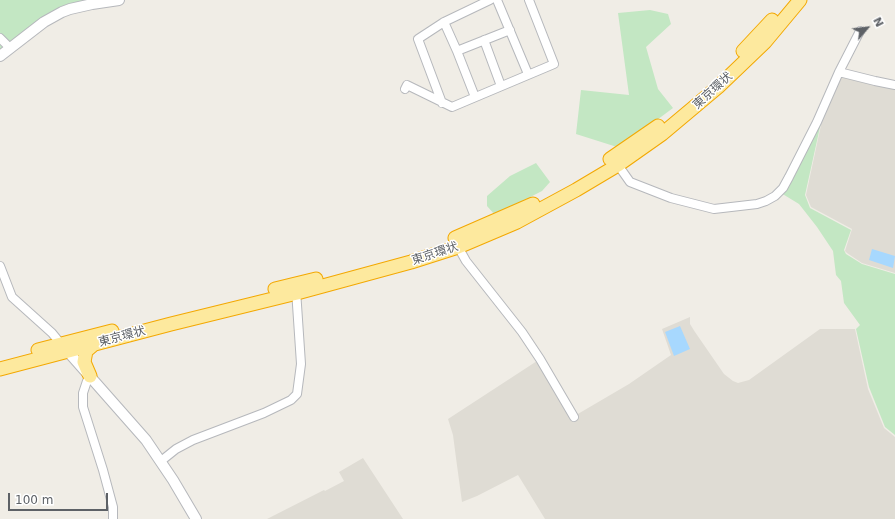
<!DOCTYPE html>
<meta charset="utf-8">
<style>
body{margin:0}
#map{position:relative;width:895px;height:519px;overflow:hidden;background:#f0ede6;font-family:"DejaVu Sans",sans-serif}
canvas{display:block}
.north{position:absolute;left:847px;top:8px;width:40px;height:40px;-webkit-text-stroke:3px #fff;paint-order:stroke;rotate:62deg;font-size:11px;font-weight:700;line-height:16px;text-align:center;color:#5d6166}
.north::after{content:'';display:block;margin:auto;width:14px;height:18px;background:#5d6166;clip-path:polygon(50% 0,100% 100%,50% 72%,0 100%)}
.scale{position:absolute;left:8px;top:493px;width:100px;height:18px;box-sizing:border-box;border:2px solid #5d6166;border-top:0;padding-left:5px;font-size:12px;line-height:14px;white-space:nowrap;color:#5d6166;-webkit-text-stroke:3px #fff;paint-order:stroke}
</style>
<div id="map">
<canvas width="895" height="519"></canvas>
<div class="north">N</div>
<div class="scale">100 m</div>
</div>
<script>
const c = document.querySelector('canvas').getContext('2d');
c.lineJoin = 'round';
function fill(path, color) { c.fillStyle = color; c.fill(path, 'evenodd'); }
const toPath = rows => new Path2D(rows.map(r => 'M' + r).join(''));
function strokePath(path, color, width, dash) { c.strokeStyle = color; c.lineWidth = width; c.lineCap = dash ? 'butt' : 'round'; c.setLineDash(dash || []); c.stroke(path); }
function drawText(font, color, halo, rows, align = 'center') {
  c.font = font + ' "DejaVu Sans","Noto Sans JP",sans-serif'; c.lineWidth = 3; c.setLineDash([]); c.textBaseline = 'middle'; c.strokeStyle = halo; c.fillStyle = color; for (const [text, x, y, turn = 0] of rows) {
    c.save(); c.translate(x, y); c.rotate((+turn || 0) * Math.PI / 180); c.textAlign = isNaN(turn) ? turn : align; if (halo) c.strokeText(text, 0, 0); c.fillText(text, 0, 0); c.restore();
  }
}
const education = toPath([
 [841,75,895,87,895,273,862,263,847,253,845,251,852,229,811,207,806,195,824,111],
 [690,317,690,324,695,332,724,374,733,381,738,383,749,380,820,329,855,329,868,389,884,428,895,437,895,519,545,519,518,475,477,496,462,502,456,458,453,435,448,419,537,361,571,418,629,384,671,355,662,329],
 [363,458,403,519,267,519,324,490,325,491,344,481,339,472]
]);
const green = toPath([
 [0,0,91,0,65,5,51,12,0,51],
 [650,10,668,14,671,24,646,47,658,89,673,108,630,140,617,147,576,134,581,90,629,95,618,13],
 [822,118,805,195,810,208,851,230,844,250,846,254,862,264,895,274,895,435,885,427,869,387,856,329,860,325,844,303,841,281,836,275,833,251,817,227,799,204,781,193],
 [536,163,550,182,542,191,495,215,487,206,487,196,510,176]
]);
const water = toPath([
 [872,249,895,256,893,268,869,260],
 [680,326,690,349,674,356,665,332]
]);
const minor = toPath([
 [497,0,528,74],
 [444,22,457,51,510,30],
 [0,38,10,48],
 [484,40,501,86],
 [457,51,475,97],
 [839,72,875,81,895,85],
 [405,89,407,85,452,107,554,64,529,0],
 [442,103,418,39,444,22,490,0],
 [618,165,630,182,671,198,714,209,757,204,766,201,775,196,783,188,789,177,817,122,839,72,860,31],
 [456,243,466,261,522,332,540,359,574,417],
 [0,266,12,297,52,333,61,344],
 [91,377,87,381,83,393,83,407,103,470,113,507,113,519],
 [161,461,176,449,193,440,264,413,291,400,297,394,301,364,296,290]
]);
const tertiary = toPath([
 [0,56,44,22,62,12,70,9,92,4,119,0],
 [64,347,146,440,173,480,196,519]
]);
const trunk = toPath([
 [743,51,772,20],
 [610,159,658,126],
 [455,238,533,204],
 [275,289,316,279],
 [38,350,112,331],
 [0,369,171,324,297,293,411,262,458,247,517,222,576,190,618,165,662,134,718,87,741,65,765,42,800,0],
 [90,376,84,362,86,351,93,345]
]);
const streetNames = [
 ["東京環状",713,91,-42],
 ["東京環状",435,254,-18],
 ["東京環状",122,337,-15]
];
fill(education, '#dfdcd4');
fill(green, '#c3e7c3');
fill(water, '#a7d8fe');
strokePath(minor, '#b6b8bc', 10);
strokePath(tertiary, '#b6b8bc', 12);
strokePath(trunk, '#f3a802', 15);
strokePath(minor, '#fff', 8);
strokePath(tertiary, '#fff', 10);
strokePath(trunk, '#fde99e', 13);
drawText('12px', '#5d6166', '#fff', streetNames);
</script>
